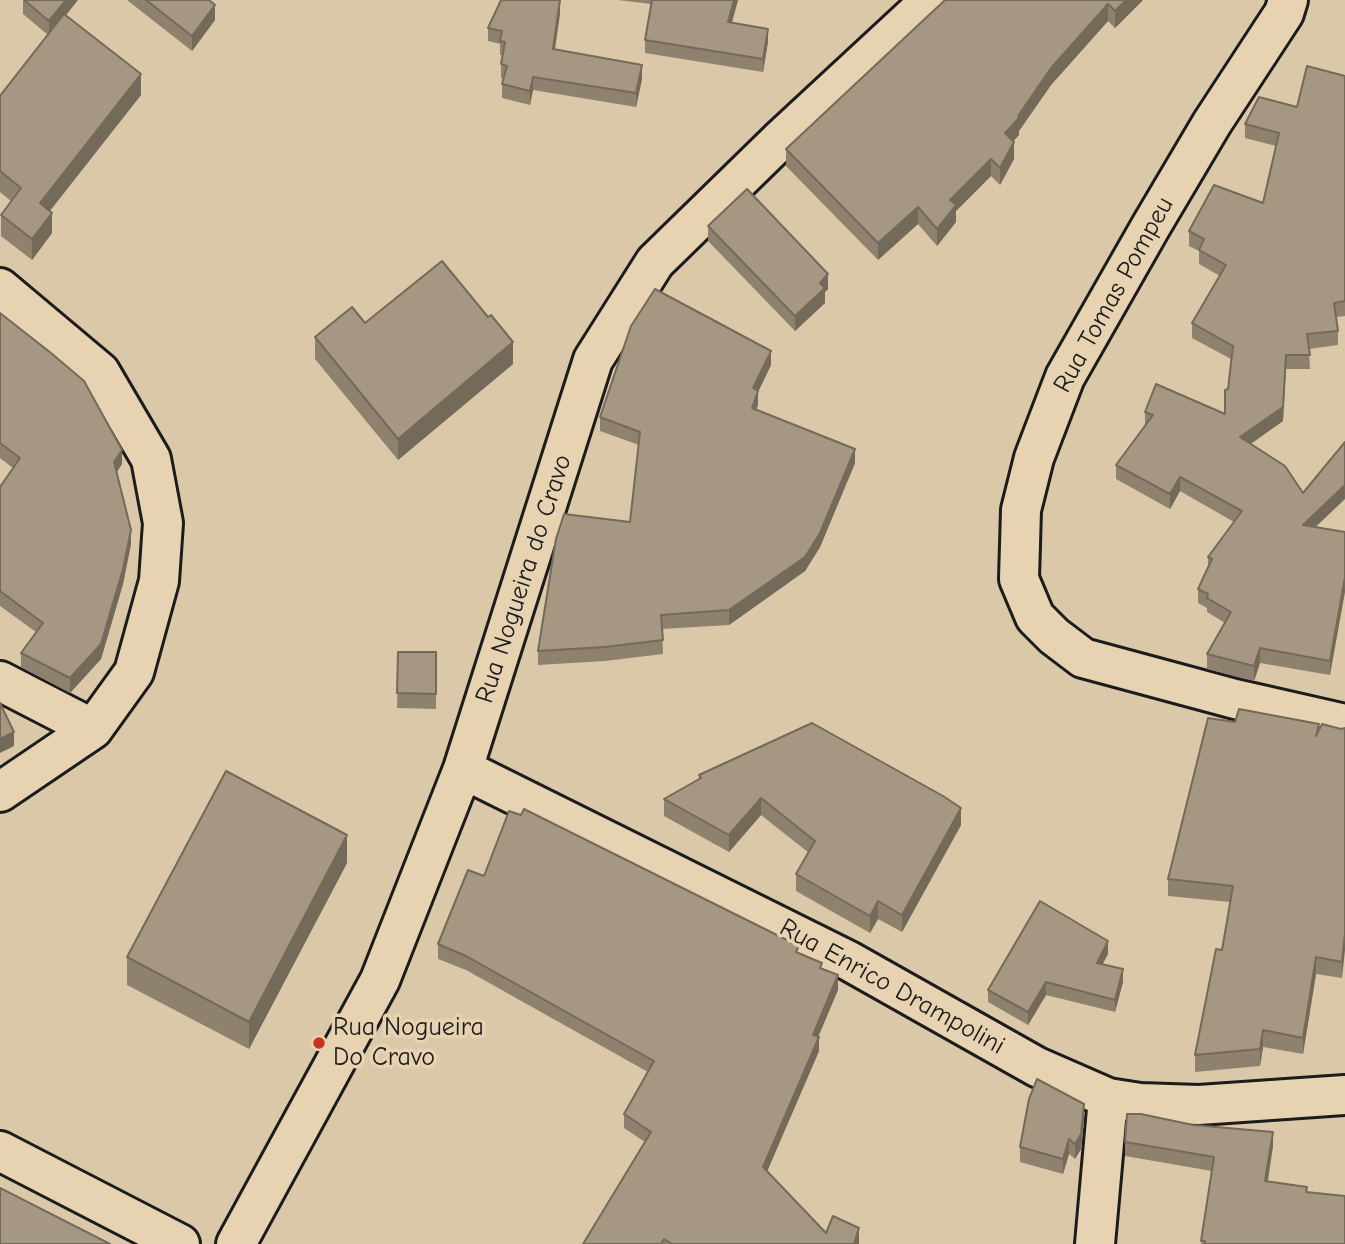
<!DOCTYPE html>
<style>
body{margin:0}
canvas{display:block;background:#dbc8a9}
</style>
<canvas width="1345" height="1244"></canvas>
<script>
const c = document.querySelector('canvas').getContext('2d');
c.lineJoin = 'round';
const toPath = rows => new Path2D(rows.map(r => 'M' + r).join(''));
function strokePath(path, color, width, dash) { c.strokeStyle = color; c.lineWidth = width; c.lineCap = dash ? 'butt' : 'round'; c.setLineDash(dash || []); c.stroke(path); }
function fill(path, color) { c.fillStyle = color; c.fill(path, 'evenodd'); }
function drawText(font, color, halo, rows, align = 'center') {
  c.font = font + ' "Comic Neue",sans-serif'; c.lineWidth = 7; c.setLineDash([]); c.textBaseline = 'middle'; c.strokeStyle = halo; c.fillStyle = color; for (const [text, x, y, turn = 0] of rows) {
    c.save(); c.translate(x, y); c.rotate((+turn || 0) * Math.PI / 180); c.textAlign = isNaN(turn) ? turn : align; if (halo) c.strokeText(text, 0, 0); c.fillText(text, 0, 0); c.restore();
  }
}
const minor = toPath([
 [1288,0,1284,13,1212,123,1151,226,1065,377,1034,458,1021,510,1019,579,1035,617,1054,636,1083,658,1235,699,1345,724],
 [0,288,100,372,151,459,163,523,159,581,134,672,93,729,0,792],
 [0,681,93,729],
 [463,769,849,961,1037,1067,1108,1098,1140,1103,1199,1105,1345,1095],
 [0,1151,180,1244],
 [236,1244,380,980,463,769,593,360,655,262,779,141,931,0],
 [1095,1244,1108,1098]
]);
const wall = toPath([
 [23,0,78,0,66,15,141,95,50,211,52,233,32,260,1,236,1,215,11,201,0,192,0,96,48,35,23,14],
 [127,0,209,0,215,20,192,51],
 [618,0,738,0,732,23,768,42,763,72,645,53,645,40,651,4],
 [945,0,1143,0,1115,28,1108,21,1051,85,1019,131,1019,135,1013,141,1014,159,1000,185,991,176,956,211,956,222,937,246,918,224,878,260,786,166,786,149],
 [560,13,555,49,642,79,636,107,533,90,530,105,502,98,502,84,504,79,501,78,501,64,502,55,500,55,500,44,488,41,488,28],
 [1345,76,1345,316,1336,317,1338,331,1338,345,1309,349,1310,369,1286,369,1283,421,1251,444,1316,527,1345,532,1330,675,1260,663,1254,681,1207,669,1207,654,1225,623,1207,612,1207,608,1198,603,1198,589,1208,566,1208,557,1234,522,1180,491,1170,509,1116,479,1116,465,1145,426,1145,412,1225,414,1231,359,1192,338,1192,323,1220,276,1199,264,1199,251,1189,246,1189,231,1263,203,1276,146,1245,138,1245,124,1297,107],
 [708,226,828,289,825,292,825,303,795,331,708,241],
 [0,313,122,464,117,472,131,544,123,584,101,659,70,693,21,667,21,653,36,632,0,606,0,487,13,468,0,458],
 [365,323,513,364,398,460,315,359,315,337],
 [771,365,758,392,758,405,756,410,855,463,820,547,805,571,729,625,662,629,663,654,605,661,538,665,538,651,630,522,639,445,600,431,600,417],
 [398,652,436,652,436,709,397,708],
 [1345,728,1342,978,1316,974,1303,1054,1263,1047,1260,1066,1195,1072,1195,1055,1222,950,1230,902,1168,896,1168,879,1319,731],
 [699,775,961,825,902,932,878,919,870,933,796,891,796,874,809,853,761,815,729,852,664,816,664,799,699,780],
 [347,863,249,1049,127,985,127,957],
 [484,876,799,953,822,969,838,990,818,1037,819,1051,767,1171,826,1233,859,1242,859,1244,583,1244,645,1142,624,1128,624,1114,648,1072,466,970,438,959,438,944],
 [1108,954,1102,964,1123,982,1115,1012,1046,995,1028,1025,988,1002,988,990],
 [1084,1119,1081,1149,1075,1159,1069,1154,1063,1174,1020,1162,1020,1147],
 [1125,1142,1273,1146,1268,1181,1307,1192,1345,1244,1201,1244,1212,1171,1125,1156]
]);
const shadedWall = toPath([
 [66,0,78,0,49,36,49,21],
 [560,0,560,13,553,62,553,49],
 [734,0,738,0,728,35,728,22],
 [1126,0,1143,0,1115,28,1115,11],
 [1108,4,1108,21,1051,85,1019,131,1019,135,1005,150,1005,133,1051,68],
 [215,5,215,20,192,51,192,36],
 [768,29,768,42,763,72,763,59],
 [642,65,642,79,636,107,636,93],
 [141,74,141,95,40,223,40,203],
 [533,77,533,90,530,105,530,91],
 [1014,142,1014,159,1000,185,1000,168],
 [991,159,991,176,956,211,956,222,937,246,937,229,950,200],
 [918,207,918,224,878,260,878,243],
 [52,213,52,233,32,260,32,239],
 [828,274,828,289,825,292,825,303,795,331,795,316,820,283],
 [513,342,513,364,398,460,398,439],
 [771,351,771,365,758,392,758,405,752,422,753,388],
 [1286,355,1283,421,1240,451,1240,437],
 [855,449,855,463,820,547,805,571,729,625,729,610],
 [122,450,122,464,114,476,114,462],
 [1180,477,1180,491,1170,509,1170,494],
 [1345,485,1345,499,1303,539,1303,525],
 [131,530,131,544,123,584,101,659,70,693,70,678],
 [1345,577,1345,592,1330,675,1330,661],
 [1260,648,1260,663,1254,681,1254,666],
 [14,732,14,746,0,753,0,739],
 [761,798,761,815,729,852,729,835],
 [961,808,961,825,902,932,902,915],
 [347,835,347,863,249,1049,249,1022],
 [878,901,878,919,870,933,870,916],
 [1345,933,1345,950,1342,978,1342,962],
 [1108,941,1108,954,1097,975,1097,963],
 [1316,957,1316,974,1303,1054,1303,1038],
 [1123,969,1123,982,1115,1012,1115,1000],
 [838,975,838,990,813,1049,813,1035],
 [1046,982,1046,995,1028,1025,1028,1012],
 [1263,1030,1263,1047,1260,1066,1260,1049],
 [819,1037,819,1051,763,1181,763,1167],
 [1084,1104,1084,1119,1081,1149,1075,1159,1075,1144],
 [1273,1132,1273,1146,1265,1195,1265,1181],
 [1069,1139,1069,1154,1063,1174,1063,1159],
 [859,1228,859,1244,854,1244]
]);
const building = toPath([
 [24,0,66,0,49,21,24,0],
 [146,0,209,0,215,5,192,36,146,0],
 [501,0,560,0,553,49,642,65,636,93,533,77,530,91,502,84,507,66,501,64,505,42,500,41,502,31,488,28,501,0],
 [652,0,734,0,728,22,768,29,763,59,645,40,652,0],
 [945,0,1126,0,1115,11,1108,4,1051,68,1018,116,1019,118,1005,133,1014,142,1000,168,991,159,950,200,956,205,937,229,918,207,878,243,786,149,945,0],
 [64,14,141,74,40,203,52,213,32,239,1,215,21,188,0,171,0,96,64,14],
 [1307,66,1345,76,1345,301,1334,303,1338,331,1307,334,1310,355,1286,355,1283,407,1240,437,1285,466,1303,493,1345,442,1345,485,1303,525,1345,532,1345,577,1330,661,1260,648,1254,666,1207,654,1231,612,1207,598,1208,594,1198,589,1212,559,1208,557,1242,511,1180,477,1170,494,1116,465,1153,415,1145,412,1156,384,1225,414,1225,390,1228,389,1233,346,1192,323,1226,265,1199,250,1204,239,1189,231,1214,185,1263,203,1279,133,1245,124,1259,97,1297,107,1307,66],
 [747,189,828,274,820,283,825,288,795,316,708,226,747,189],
 [442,261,488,317,491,315,513,342,398,439,315,337,352,307,365,323,442,261],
 [655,289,771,351,753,388,758,391,752,408,855,449,820,533,805,557,729,610,661,615,663,640,605,647,538,651,556,539,564,514,630,522,640,432,600,417,631,326,655,289],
 [0,313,51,353,84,381,122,450,114,462,131,530,123,569,101,644,70,678,21,653,43,623,0,591,0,487,20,458,0,443,0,313],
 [398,652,436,652,436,694,397,693,398,652],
 [0,703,14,732,0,739,0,703],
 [1239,709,1319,724,1316,736,1322,724,1341,729,1345,728,1345,933,1342,962,1316,957,1303,1038,1263,1030,1260,1049,1195,1055,1216,949,1222,950,1233,886,1168,879,1208,718,1235,722,1239,709],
 [812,723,943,796,961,808,902,915,878,901,870,916,796,874,815,841,761,798,729,835,664,799,701,778,699,775,812,723],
 [226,771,347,835,249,1022,127,957,226,771],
 [524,809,799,946,796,952,822,963,820,968,838,975,813,1035,819,1037,763,1167,826,1233,833,1216,859,1228,854,1244,672,1244,664,1239,661,1244,583,1244,651,1132,624,1114,654,1061,466,956,438,944,468,870,484,876,509,811,521,815,524,809],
 [1040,901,1108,941,1097,963,1123,969,1115,1000,1046,982,1028,1012,988,990,1040,901],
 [1037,1079,1084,1104,1081,1134,1075,1144,1069,1139,1063,1159,1020,1147,1029,1099,1037,1079],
 [1127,1114,1141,1114,1193,1125,1273,1132,1265,1181,1307,1187,1306,1192,1345,1196,1345,1244,1205,1244,1205,1241,1201,1241,1214,1157,1125,1142,1127,1114],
 [0,1188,110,1244,0,1244,0,1188]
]);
const markers = [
 [319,1043,7,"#c8321e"]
];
const streetNames = [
 ["Rua Tomas Pompeu",1114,295,-61],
 ["Rua Nogueira do Cravo",524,579,-72],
 ["Rua Enrico Drampolini",892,987,29]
];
const poiNames = [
 ["Rua Nogueira",333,1028],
 ["Do Cravo",333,1058]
];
strokePath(minor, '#1c1c1c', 44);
strokePath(minor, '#e7d3b2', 38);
fill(wall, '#8e826f');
fill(shadedWall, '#746a5a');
fill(building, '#a59781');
strokePath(building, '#746a5a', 2);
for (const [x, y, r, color] of markers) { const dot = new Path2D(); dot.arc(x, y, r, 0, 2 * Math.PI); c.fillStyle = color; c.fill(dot); strokePath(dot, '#e7d3b2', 2.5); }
drawText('26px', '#1c1c1c', '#e7d3b2', streetNames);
drawText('26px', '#1c1c1c', '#e7d3b2', poiNames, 'left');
</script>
